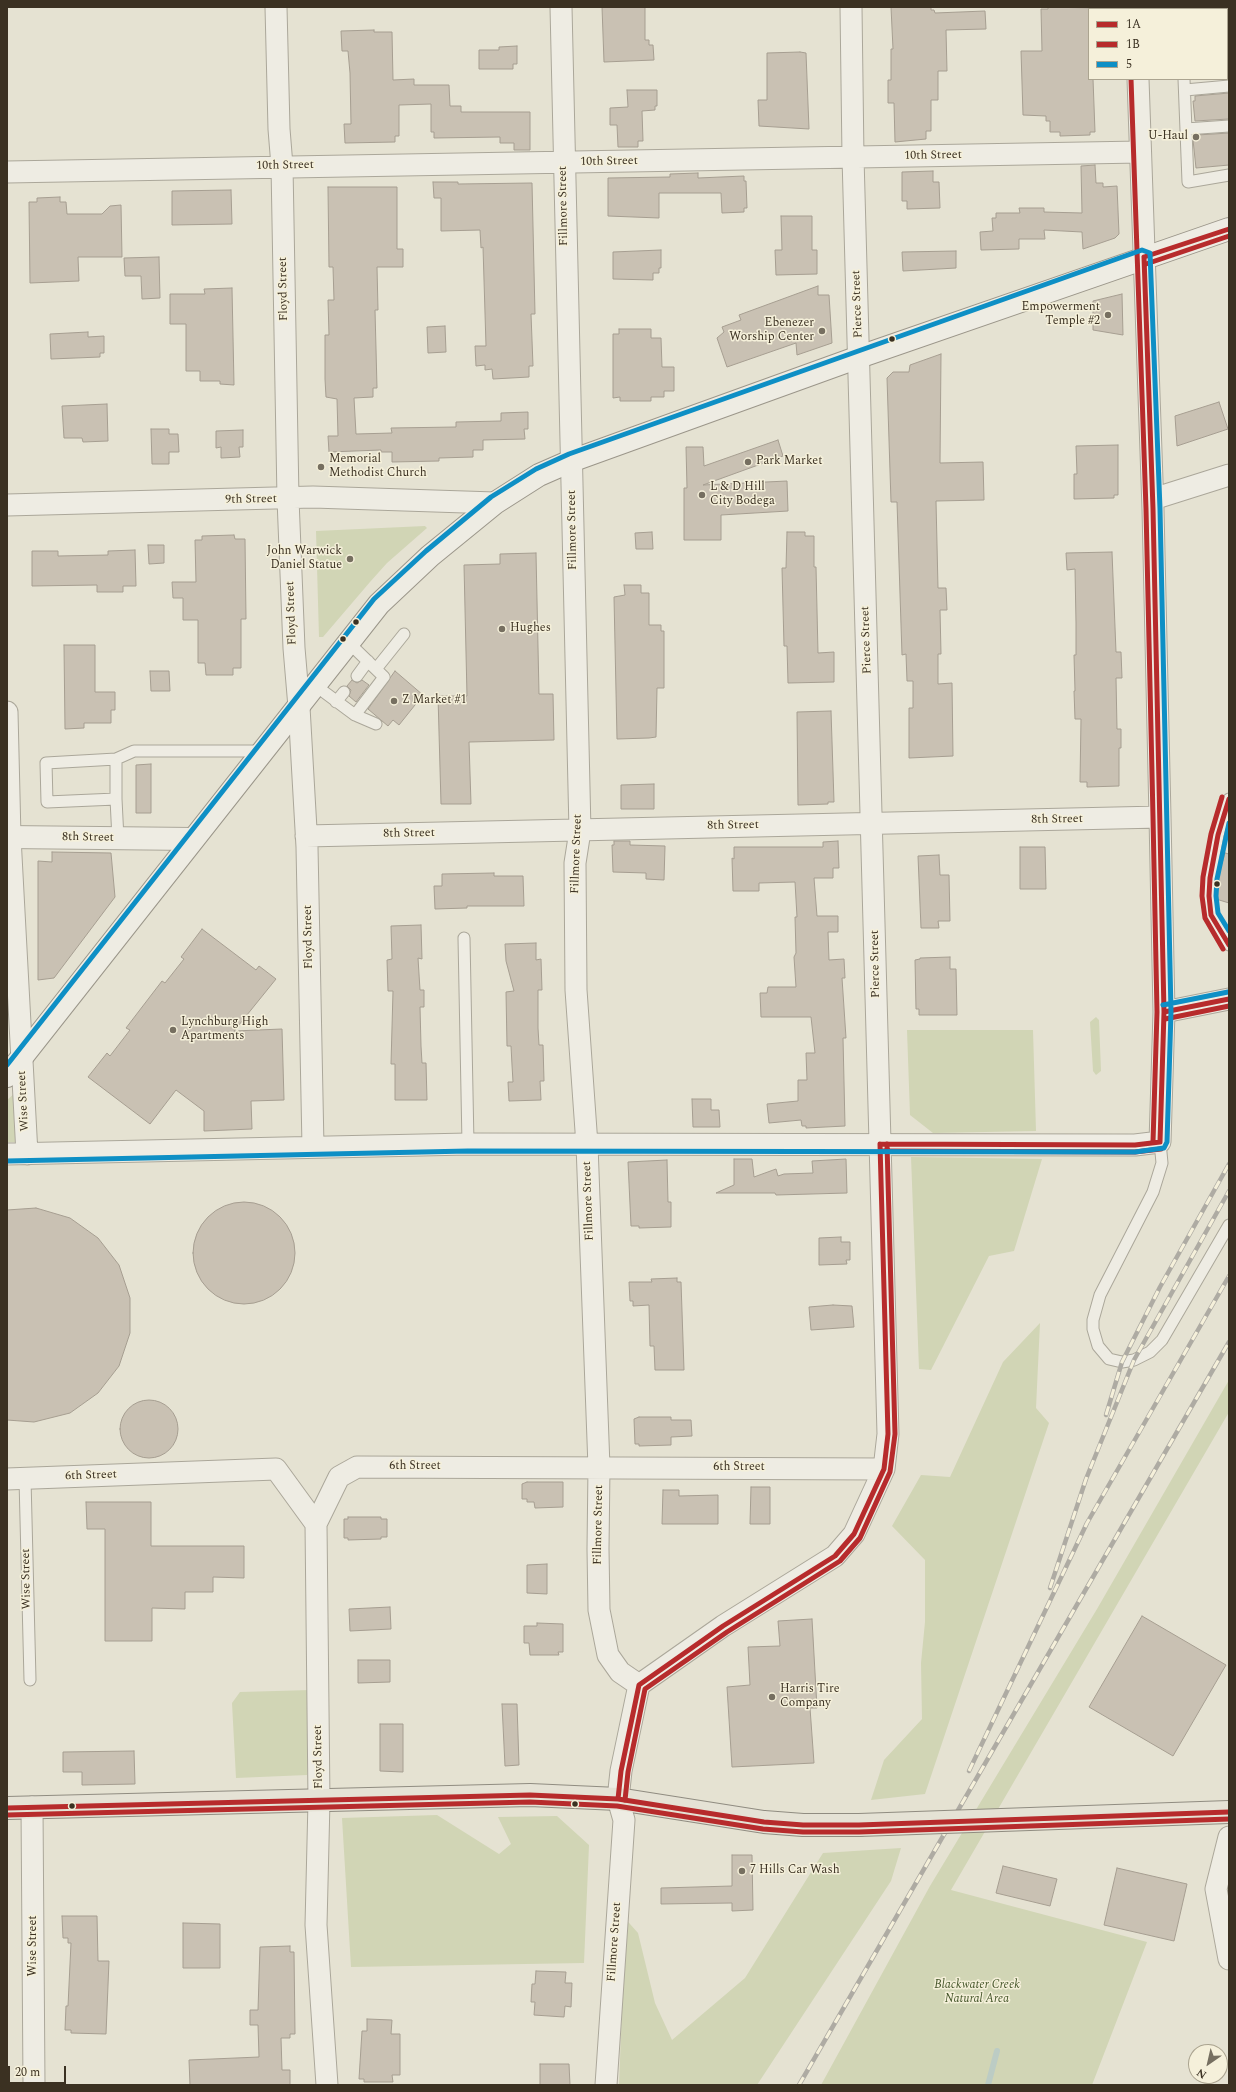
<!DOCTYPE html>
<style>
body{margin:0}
#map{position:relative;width:1236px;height:2092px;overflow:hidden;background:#e5e2d2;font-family:Spectral,serif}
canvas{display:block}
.frame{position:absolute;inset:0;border:8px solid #3b3122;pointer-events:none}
.legend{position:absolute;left:1088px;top:8px;width:140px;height:72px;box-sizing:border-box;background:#f5f0da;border:1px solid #aba490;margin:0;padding:5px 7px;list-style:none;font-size:12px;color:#3b3122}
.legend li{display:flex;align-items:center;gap:8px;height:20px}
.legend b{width:20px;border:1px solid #aba490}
.north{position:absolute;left:1188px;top:2044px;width:40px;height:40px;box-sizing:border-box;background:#f5f0da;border:1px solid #aba490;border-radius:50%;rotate:214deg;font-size:11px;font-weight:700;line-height:16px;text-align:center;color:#3b3122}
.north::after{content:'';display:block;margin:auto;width:14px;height:18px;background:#766f60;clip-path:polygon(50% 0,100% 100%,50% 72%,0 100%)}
.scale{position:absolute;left:8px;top:2066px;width:58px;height:18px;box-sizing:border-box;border:2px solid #3b3122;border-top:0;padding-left:5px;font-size:12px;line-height:14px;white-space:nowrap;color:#3b3122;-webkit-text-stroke:3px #f5f0da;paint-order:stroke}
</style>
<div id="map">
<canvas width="1236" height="2092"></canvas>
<div class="frame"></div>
<ul class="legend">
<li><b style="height:5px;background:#b72b2c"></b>1A</li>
<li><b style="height:5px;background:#b72b2c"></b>1B</li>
<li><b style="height:5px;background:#0e8fc5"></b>5</li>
</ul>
<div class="north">N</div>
<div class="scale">20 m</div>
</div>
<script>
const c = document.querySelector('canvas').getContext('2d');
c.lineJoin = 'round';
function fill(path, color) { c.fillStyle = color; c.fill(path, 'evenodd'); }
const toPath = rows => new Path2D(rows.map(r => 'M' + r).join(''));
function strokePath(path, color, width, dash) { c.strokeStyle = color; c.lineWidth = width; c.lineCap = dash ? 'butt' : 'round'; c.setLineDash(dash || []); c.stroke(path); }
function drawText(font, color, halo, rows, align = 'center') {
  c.font = font + ' Spectral,serif'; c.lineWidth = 3; c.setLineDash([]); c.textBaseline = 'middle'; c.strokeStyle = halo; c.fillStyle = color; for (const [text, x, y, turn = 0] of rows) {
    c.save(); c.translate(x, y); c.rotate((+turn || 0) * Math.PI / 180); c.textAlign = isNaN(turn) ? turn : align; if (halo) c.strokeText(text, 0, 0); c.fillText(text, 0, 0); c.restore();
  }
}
const green = toPath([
 [425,526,427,528,387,563,370,582,323,637,319,637,316,531],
 [1096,1017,1099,1020,1101,1071,1096,1075,1093,1071,1090,1022],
 [907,1030,1033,1030,1036,1131,933,1133,910,1115],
 [15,1093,17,1142,7,1142,7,1100],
 [911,1157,1042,1159,1014,1251,989,1256,931,1370,919,1369],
 [1040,1323,1036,1408,1049,1423,925,1794,871,1800,884,1760,922,1719,921,1663,925,1622,925,1560,892,1526,921,1475,950,1477,1003,1362],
 [1229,1380,1229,1412,951,1890,1147,1942,1092,2085,821,2085,930,1886,1097,1609],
 [311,1690,307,1775,236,1778,232,1703,240,1692],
 [437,1815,499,1854,511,1844,498,1817,557,1816,589,1845,584,1963,351,1967,342,1818],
 [901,1848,891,1881,757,2085,619,2085,622,2009,622,1915,638,1933,655,2003,672,2040,745,1978,823,1853]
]);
const stream = toPath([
 [988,2085,997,2051]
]);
const building = toPath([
 [602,7,645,7,645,40,649,40,649,45,653,45,654,60,604,62,602,7],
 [891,7,931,7,931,10,934,10,935,13,985,11,986,29,946,30,947,71,938,71,938,100,931,100,931,131,926,131,926,139,895,142,894,103,888,103,888,80,891,80,891,49,893,49,891,7],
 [1048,7,1089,8,1089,79,1093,79,1095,132,1090,132,1090,135,1060,136,1060,132,1050,132,1050,121,1046,121,1046,116,1023,115,1021,51,1042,51,1041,9,1048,9,1048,7],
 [374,30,374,32,392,32,393,80,414,79,414,85,449,85,450,106,461,106,461,112,530,112,530,150,514,150,514,143,500,143,500,137,434,138,434,132,431,132,431,104,399,105,399,136,395,136,395,142,345,143,344,124,351,124,350,73,348,51,342,51,341,31,374,30],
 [517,46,517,64,513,64,513,69,479,69,479,50,499,50,499,47,517,46],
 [800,52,806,53,809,129,759,126,758,100,767,100,767,53,800,52],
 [627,90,657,90,657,106,655,106,655,110,642,111,643,141,638,141,638,147,618,147,617,125,610,125,610,108,628,107,627,90],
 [1229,93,1229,119,1195,121,1193,101,1195,101,1195,96,1229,93],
 [1229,133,1229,165,1196,168,1193,140,1198,140,1197,135,1229,133],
 [1095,165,1096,183,1103,183,1103,187,1117,186,1119,234,1115,238,1083,249,1082,232,1044,230,1045,239,1019,239,1019,249,981,250,980,232,993,231,992,218,996,218,996,213,1020,213,1019,208,1044,208,1044,212,1082,213,1081,166,1095,165],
 [933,171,933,182,939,182,940,208,907,209,907,201,902,201,902,172,933,171],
 [698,173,698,178,744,176,744,181,746,181,747,208,744,208,744,212,722,213,721,193,659,193,659,218,608,216,608,178,670,177,670,174,698,173],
 [433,182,458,182,458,184,532,183,535,314,531,314,533,366,529,366,529,377,493,379,492,369,485,370,485,365,476,366,475,346,486,346,483,247,481,248,480,230,441,231,441,198,434,198,433,182],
 [328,187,397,187,397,249,403,249,403,267,377,267,378,310,375,310,377,388,373,388,373,397,354,398,356,434,392,433,391,428,456,427,456,422,501,421,501,413,528,412,528,429,524,429,525,439,483,440,483,450,473,450,473,457,439,458,439,461,392,462,392,452,381,452,381,450,329,452,328,436,338,436,337,399,326,397,325,379,325,335,329,335,328,300,334,300,333,267,329,267,328,187],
 [231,190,232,224,172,225,172,191,231,190],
 [60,197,60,202,66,202,67,214,102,214,110,206,121,205,122,257,78,257,79,281,30,283,29,202,37,202,37,198,60,197],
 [781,216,812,216,812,250,817,250,817,274,776,275,775,250,782,250,781,216],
 [661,250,661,268,659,268,659,273,653,273,653,280,613,279,613,252,661,250],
 [956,251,956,268,903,271,902,252,956,251],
 [159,257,160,298,142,299,141,276,125,276,124,258,159,257],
 [818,286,818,295,829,295,832,343,797,355,796,343,727,367,717,338,724,332,722,327,741,320,739,315,818,286],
 [232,288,234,385,220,384,220,381,200,381,200,371,186,371,186,324,170,324,170,294,205,294,204,289,232,288],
 [1122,294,1123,335,1093,330,1093,301,1122,294],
 [445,326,446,352,428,353,427,327,445,326],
 [619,329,651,329,651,338,661,338,662,367,674,367,674,391,664,391,664,397,651,397,651,401,620,401,620,397,613,398,613,334,619,334,619,329],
 [88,332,88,337,104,336,104,353,100,353,100,357,51,359,50,334,88,332],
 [941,354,940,463,983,462,984,500,936,501,938,588,946,588,947,610,940,610,941,654,938,654,938,684,952,683,953,756,909,758,909,708,913,708,913,681,907,681,906,654,902,655,897,502,891,502,887,378,893,372,909,372,910,365,941,354],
 [1219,402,1228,429,1177,446,1175,416,1219,402],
 [107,404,108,441,83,442,82,438,64,438,62,406,107,404],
 [151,429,169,429,169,434,178,434,179,452,169,452,169,464,152,464,151,429],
 [243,430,243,447,239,447,240,457,221,458,221,447,216,448,216,431,243,430],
 [778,440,783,456,703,485,787,481,788,511,721,515,721,540,684,540,684,488,687,488,686,447,703,447,704,466,778,440],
 [1118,445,1118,495,1114,495,1114,498,1074,499,1074,474,1077,474,1076,446,1118,445],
 [652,532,653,549,636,549,635,533,652,532],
 [787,532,805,532,805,536,814,536,814,567,816,567,818,653,834,652,834,682,788,683,787,646,784,646,782,568,786,568,787,532],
 [234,535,235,539,245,539,246,619,241,619,241,668,233,668,233,675,206,675,205,663,198,663,198,620,183,620,183,598,173,598,172,582,196,582,195,540,202,540,202,536,234,535],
 [148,545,164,545,164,563,149,564,148,545],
 [135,550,136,586,123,586,123,592,97,592,97,585,32,586,32,551,58,551,58,556,108,555,108,551,135,550],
 [1112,552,1116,652,1121,652,1122,678,1116,678,1117,729,1121,729,1121,748,1119,748,1119,786,1087,787,1087,782,1080,782,1081,719,1075,719,1074,691,1075,691,1074,655,1076,655,1076,623,1075,569,1067,570,1066,553,1112,552],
 [536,553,539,694,553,694,554,740,469,742,471,804,441,804,438,696,467,696,464,565,500,564,500,554,536,553],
 [624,585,641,585,641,593,649,593,649,625,661,625,661,631,664,631,664,688,657,688,656,737,649,738,617,739,614,597,625,595,624,585],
 [64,645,95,645,95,692,115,692,115,710,111,710,111,723,84,723,84,728,65,729,64,645],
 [150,671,169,671,170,691,151,691,150,671],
 [395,671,423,695,399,725,393,720,388,726,368,709,395,671],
 [352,680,357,683,362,680,369,685,356,702,349,696,351,690,347,686,352,680],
 [831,711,834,802,828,802,828,804,798,805,797,712,831,711],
 [151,764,151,813,136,813,136,765,151,764],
 [654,784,654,809,621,809,621,785,654,784],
 [614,841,630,841,630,845,665,846,664,880,646,879,646,873,613,872,612,845,614,845,614,841],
 [838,841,839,868,833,868,833,878,814,878,817,916,838,916,838,932,828,932,829,960,844,959,845,978,842,978,846,1038,843,1038,845,1126,806,1128,806,1126,802,1126,801,1120,769,1123,767,1104,798,1101,798,1080,807,1080,806,1053,815,1053,811,1017,761,1017,760,993,767,993,768,987,796,987,794,957,796,953,795,917,797,917,795,882,759,883,759,891,733,891,732,858,734,859,734,847,823,847,823,842,838,841],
 [1020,847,1045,847,1046,889,1020,889,1020,847],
 [52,852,111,853,115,897,54,978,38,980,38,861,52,862,52,852],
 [1225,853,1229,854,1229,903,1216,899,1216,896,1217,880,1225,853],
 [939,855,940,875,949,875,950,921,938,921,939,928,921,928,918,856,939,855],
 [494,873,494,876,523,876,524,906,467,906,467,908,435,909,434,886,442,886,442,874,494,873],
 [421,925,422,959,418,958,420,990,424,990,424,1007,420,1007,421,1046,422,1063,426,1063,427,1100,395,1100,395,1064,391,1064,393,991,388,991,387,960,392,959,391,926,421,925],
 [202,929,256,970,259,966,276,979,234,1031,282,1029,284,1100,251,1101,252,1129,204,1131,204,1111,176,1090,150,1124,88,1077,107,1053,110,1056,130,1030,126,1028,162,981,165,983,184,959,181,957,202,929],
 [536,943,536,960,541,959,542,990,538,990,538,1028,539,1045,543,1045,544,1081,540,1081,541,1100,509,1101,508,1082,513,1082,512,1065,511,1046,507,1046,506,992,514,991,506,961,505,944,536,943],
 [950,957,950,969,956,969,957,1015,919,1015,919,1009,916,1009,915,960,920,959,920,958,950,957],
 [692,1099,711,1099,711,1110,719,1110,720,1127,693,1127,692,1099],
 [734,1159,752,1159,754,1177,776,1169,778,1176,784,1174,813,1173,812,1161,846,1159,847,1193,776,1195,775,1193,716,1193,734,1185,734,1159],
 [667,1160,668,1202,671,1202,671,1227,639,1228,639,1226,631,1226,628,1162,667,1160],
 '193 1253a51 51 0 1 1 102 0a51 51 0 1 1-102 0Z',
 [36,1208,70,1218,98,1238,119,1265,130,1298,130,1333,119,1366,98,1393,70,1413,34,1422,7,1420,7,1210,36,1208],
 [841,1237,841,1242,850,1242,850,1260,846,1260,847,1264,819,1265,819,1238,841,1237],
 [677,1278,677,1282,681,1282,684,1370,655,1370,654,1346,650,1346,649,1305,633,1306,633,1301,630,1301,629,1282,652,1282,651,1279,677,1278],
 [833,1305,852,1306,854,1327,811,1330,809,1307,833,1305],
 '120 1429a29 29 0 1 1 58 0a29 29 0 1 1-58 0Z',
 [639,1417,671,1417,671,1420,691,1420,692,1436,671,1437,671,1445,639,1446,639,1444,635,1444,634,1419,639,1417],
 [527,1482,563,1482,563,1507,535,1508,534,1502,527,1502,527,1499,522,1499,522,1484,527,1482],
 [751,1487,770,1487,770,1524,750,1524,751,1487],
 [663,1490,679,1490,679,1496,718,1495,718,1524,662,1524,663,1490],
 [86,1502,151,1502,151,1546,244,1546,244,1578,213,1577,213,1592,185,1592,185,1609,152,1608,152,1641,105,1641,105,1529,87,1529,86,1502],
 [348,1517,381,1517,381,1519,387,1519,387,1537,381,1537,381,1539,348,1540,348,1538,344,1538,344,1519,348,1519,348,1517],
 [547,1564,547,1594,527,1593,527,1565,547,1564],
 [390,1607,391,1629,350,1631,349,1609,390,1607],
 [1142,1616,1226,1665,1173,1756,1089,1707,1142,1616],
 [812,1619,817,1708,810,1708,814,1763,732,1767,727,1687,750,1685,748,1647,780,1646,778,1621,812,1619],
 [537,1623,563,1624,563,1652,558,1652,559,1655,530,1655,529,1643,524,1643,524,1626,537,1626,537,1623],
 [358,1660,390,1660,390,1682,358,1683,358,1660],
 [502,1704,517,1704,519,1765,505,1766,502,1704],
 [380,1724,403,1724,403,1772,380,1771,380,1724],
 [134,1751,135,1784,82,1785,82,1772,63,1772,63,1752,134,1751],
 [732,1855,752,1855,753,1910,732,1911,732,1903,661,1904,661,1888,732,1886,732,1855],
 [1003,1866,1057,1879,1050,1906,996,1893,1003,1866],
 [1117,1868,1187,1884,1174,1941,1104,1925,1117,1868],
 [62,1916,97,1916,98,1961,109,1961,106,2034,71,2033,71,2030,65,2030,66,2006,68,2006,71,1943,68,1943,68,1938,63,1938,62,1916],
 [183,1923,220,1924,220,1968,183,1968,183,1923],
 [290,1946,290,1952,294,1952,295,2034,290,2034,290,2038,281,2038,282,2070,290,2070,290,2085,190,2085,189,2060,259,2057,258,2025,250,2025,250,2010,258,2010,260,1947,290,1946],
 [536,1971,566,1972,565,1983,572,1983,571,2007,565,2006,564,2017,534,2015,535,2002,531,2002,532,1984,535,1984,536,1971],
 [367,2019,392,2020,391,2034,400,2034,400,2075,392,2075,393,2082,364,2082,364,2079,359,2079,362,2031,367,2031,367,2019],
 [540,2064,569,2064,570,2085,540,2085,540,2064]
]);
const service = toPath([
 [1200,9,1218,7],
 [1227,46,1229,45],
 [1184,79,1188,182,1229,175],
 [1185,90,1229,86],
 [1186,129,1229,126],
 [376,669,404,634],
 [357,676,368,661],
 [316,686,355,715,384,677,349,643],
 [336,702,344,692],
 [355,715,376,724],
 [116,759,116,799],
 [1229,799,1218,835,1210,878,1209,896,1211,915,1229,945],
 [118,839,116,799,47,802,46,763,116,759,134,751,263,751],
 [464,938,468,1144],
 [1160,1142,1162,1163,1153,1192,1100,1295,1093,1320,1093,1329,1098,1346,1109,1359,1122,1362,1134,1360,1150,1352,1162,1340,1229,1225],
 [25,1479,30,1680]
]);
const minor = toPath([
 [276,7,279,129,282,166,288,499,294,648,299,707,307,847,313,1147],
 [561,7,580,831,575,863,576,990,587,1145,599,1467,598,1549,599,1610,608,1655,620,1672,639,1685],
 [1136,7,1136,9],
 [7,172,1140,152],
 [1153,499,1229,475],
 [7,505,313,497,495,503],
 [7,712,10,837,27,1154],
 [306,836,1160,817],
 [1164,1012,1229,999],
 [7,1154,468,1144,1135,1145,1160,1142,1164,1012,1160,817,1153,509,1138,79],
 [7,1479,276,1469,316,1524],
 [32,1807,34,2085],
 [1229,1837,1216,1889,1229,1959],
 [327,2085,316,1925,319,1801,316,1524,339,1477,357,1467,884,1469],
 [606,2085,624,1820,618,1799,621,1771,639,1685,723,1626,835,1556,854,1534,884,1469,888,1434,853,157,851,7]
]);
const tertiary = toPath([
 [7,837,193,839]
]);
const secondary = toPath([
 [7,1076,379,604,430,556,495,503,539,475,571,461,859,357,1229,229]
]);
const primary = toPath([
 [7,1808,530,1795,618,1799,764,1822,803,1825,859,1825]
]);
const rail = toPath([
 [1106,1415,1122,1362,1160,1287,1229,1164],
 [1050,1588,1086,1479,1134,1360,1229,1191],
 [969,1771,1087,1523,1229,1276],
 [799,2085,1229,1342]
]);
const primaryBridge = toPath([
 [859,1825,1229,1812]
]);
const bus1 = toPath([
 [1144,257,1153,509,1164,1012,1160,1142],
 [1144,257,1229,229],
 [1229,799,1218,835,1210,878,1209,896,1211,915,1229,945],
 [1164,1012,1229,999],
 [880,1144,1135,1145,1160,1142],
 [618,1799,621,1771,639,1685,723,1626,835,1556,854,1534,884,1469,888,1434,880,1144],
 [7,1808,530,1795,618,1799,764,1822,803,1825,859,1825,1229,1812]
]);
const bus2 = toPath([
 [1131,79,1146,509,1153,817,1157,1012,1153,1142],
 [1146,264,1229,236],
 [1222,797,1211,834,1203,877,1202,896,1205,918,1223,949],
 [1165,1019,1229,1006],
 [880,1151,1135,1152,1161,1149],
 [625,1800,628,1772,645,1689,727,1632,840,1561,860,1538,890,1472,895,1434,887,1144],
 [7,1815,530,1802,617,1806,763,1829,803,1832,859,1832,1229,1819]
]);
const bus3 = toPath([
 [1229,823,1217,879,1216,896,1218,913,1229,931],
 [1163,1005,1228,992],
 [7,1065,374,599,426,551,491,497,536,469,569,454,1142,250,1150,253,1160,509,1171,1012,1167,1142,1164,1148,1135,1152,468,1151,7,1161]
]);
const markers = [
 [1196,137,4,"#766f60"],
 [1108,315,4,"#766f60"],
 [822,331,4,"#766f60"],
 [892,339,3.5,"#3b3122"],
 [748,462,4,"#766f60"],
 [321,467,4,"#766f60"],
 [702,495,4,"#766f60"],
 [350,559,4,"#766f60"],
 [356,622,3.5,"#3b3122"],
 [502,629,4,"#766f60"],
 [343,639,3.5,"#3b3122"],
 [394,701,4,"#766f60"],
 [1217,884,3.5,"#3b3122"],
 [173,1030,4,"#766f60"],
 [772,1697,4,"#766f60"],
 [575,1804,3.5,"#3b3122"],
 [72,1806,3.5,"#3b3122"],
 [742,1871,4,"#766f60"]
];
const poiNames = [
 ["U-Haul",1188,137,"right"],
 ["Empowerment",1100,308,"right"],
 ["Temple #2",1100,322,"right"],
 ["Ebenezer",814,324,"right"],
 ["Worship Center",814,338,"right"],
 ["Memorial",329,460],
 ["Methodist Church",329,474],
 ["Park Market",756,462],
 ["L & D Hill",710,488],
 ["City Bodega",710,502],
 ["John Warwick",342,552,"right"],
 ["Daniel Statue",342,566,"right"],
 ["Hughes",510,629],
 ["Z Market #1",402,701],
 ["Lynchburg High",181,1023],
 ["Apartments",181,1037],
 ["Harris Tire",780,1690],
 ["Company",780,1704],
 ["7 Hills Car Wash",750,1871]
];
const streetNames = [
 ["10th Street",933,156,-1],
 ["10th Street",609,162,-1],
 ["10th Street",285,166,-1],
 ["Fillmore Street",564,206,-91],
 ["Floyd Street",284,289,-91],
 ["Pierce Street",858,304,-92],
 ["9th Street",251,500,-1],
 ["Fillmore Street",573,530,-91],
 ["Floyd Street",292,613,-92],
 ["Pierce Street",867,640,-92],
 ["8th Street",1057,820,-1],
 ["8th Street",733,826,-1],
 ["8th Street",409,834,-1],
 ["8th Street",88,838,1],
 ["Fillmore Street",577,854,-88],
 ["Floyd Street",309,937,-91],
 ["Pierce Street",876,964,-91],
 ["Wise Street",24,1101,-93],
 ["Fillmore Street",589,1201,-92],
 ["6th Street",415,1467],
 ["6th Street",739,1468],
 ["6th Street",91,1476,-2],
 ["Fillmore Street",599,1525,-89],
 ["Wise Street",27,1579,-91],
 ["Floyd Street",319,1757,-91],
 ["Fillmore Street",615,1942,-86],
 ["Wise Street",34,1946,-90]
];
const parkNames = [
 ["Blackwater Creek",977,1986],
 ["Natural Area",977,2000]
];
fill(green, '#d1d5b5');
strokePath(stream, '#bcccc4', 6);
fill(building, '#c9c1b3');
strokePath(building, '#a69e91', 1);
strokePath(service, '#aba79a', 13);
strokePath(minor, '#aba79a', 23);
strokePath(tertiary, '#aba79a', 24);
strokePath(secondary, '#9b968a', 24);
strokePath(primary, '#908c81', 24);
strokePath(service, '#eeece3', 11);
strokePath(minor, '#eeece3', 21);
strokePath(tertiary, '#eeece3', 22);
strokePath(secondary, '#eeece3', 22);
strokePath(primary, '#e5e2d5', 22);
strokePath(rail, '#aeaba3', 4.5);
strokePath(rail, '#f5f0da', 3, [9]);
strokePath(primaryBridge, '#908c81', 24, []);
strokePath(primaryBridge, '#e5e2d5', 22);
strokePath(bus1, '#b72b2c', 5);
strokePath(bus2, '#b72b2c', 5);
strokePath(bus3, '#0e8fc5', 5);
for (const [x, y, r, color] of markers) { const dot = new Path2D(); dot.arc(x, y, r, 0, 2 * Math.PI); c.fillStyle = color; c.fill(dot); strokePath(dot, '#f5f0da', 1.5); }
drawText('12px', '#3b3122', '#f5f0da', poiNames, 'left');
drawText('12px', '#3b3122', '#f5f0da', streetNames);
drawText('italic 12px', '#45562a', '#f5f0da', parkNames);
</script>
